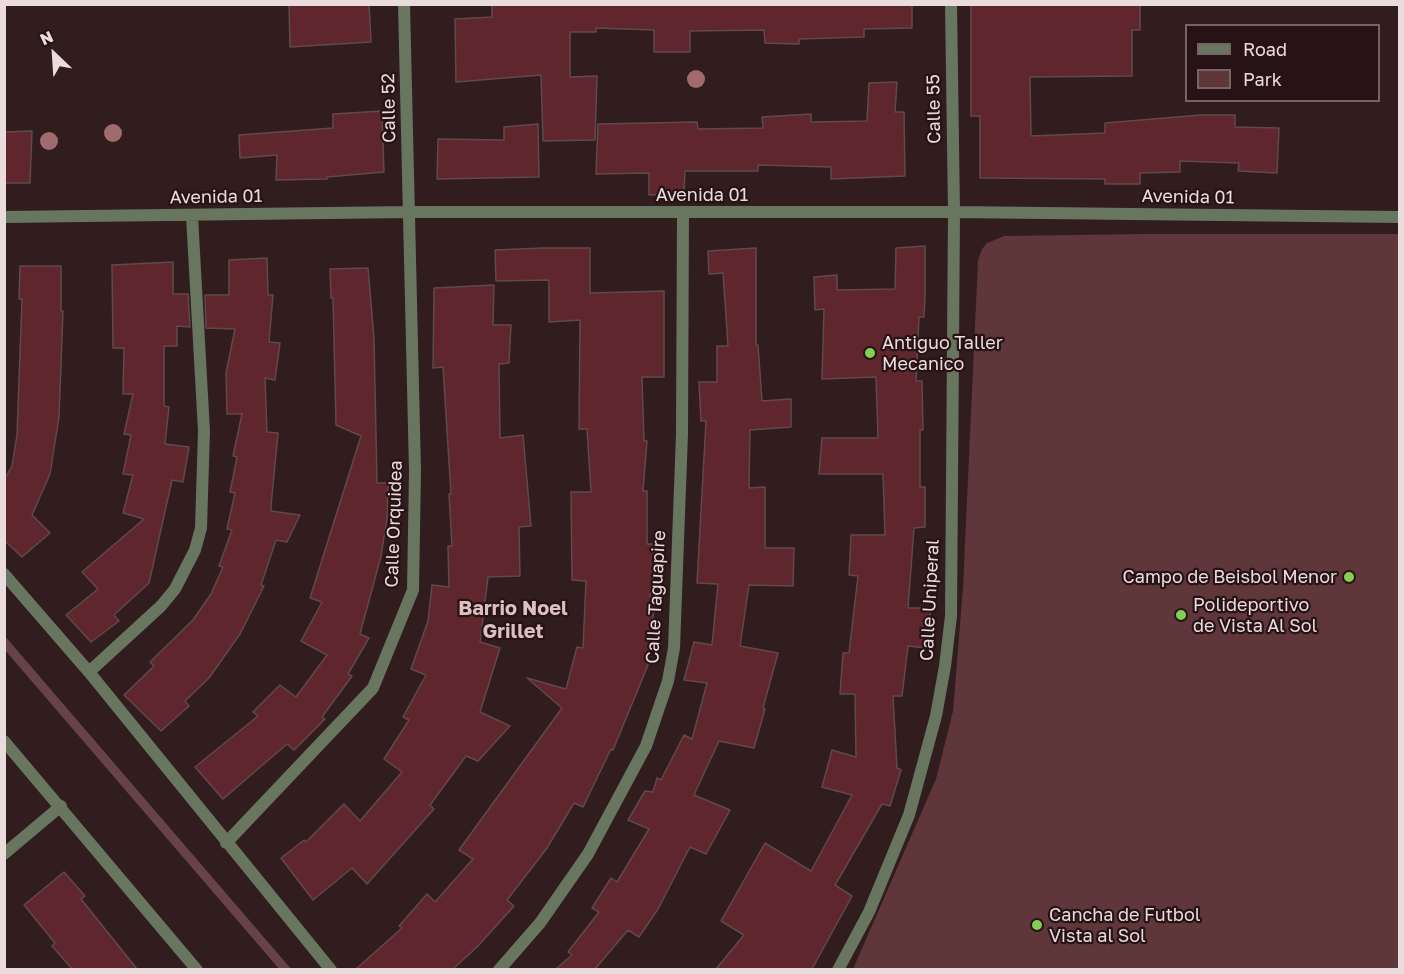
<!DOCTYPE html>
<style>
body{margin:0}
#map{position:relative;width:1404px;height:974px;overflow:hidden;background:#311c1e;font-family:"Golos Text",sans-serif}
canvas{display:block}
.frame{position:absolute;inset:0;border:6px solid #eadcdc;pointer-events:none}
.legend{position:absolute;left:1185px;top:24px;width:195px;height:78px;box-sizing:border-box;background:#271315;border:2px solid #756365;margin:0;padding:8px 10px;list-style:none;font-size:18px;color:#eadcdc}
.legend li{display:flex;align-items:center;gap:12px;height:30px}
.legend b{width:30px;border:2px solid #756365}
.north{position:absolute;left:24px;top:24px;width:60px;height:60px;-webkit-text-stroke:4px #271315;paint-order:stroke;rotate:335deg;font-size:16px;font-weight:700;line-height:24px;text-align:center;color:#eadcdc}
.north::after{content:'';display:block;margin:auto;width:21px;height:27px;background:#eadcdc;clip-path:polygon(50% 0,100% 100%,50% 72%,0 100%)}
</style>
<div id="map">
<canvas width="1404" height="974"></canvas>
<div class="frame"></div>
<ul class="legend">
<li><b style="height:8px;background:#687660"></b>Road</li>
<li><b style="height:16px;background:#5f363a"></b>Park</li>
</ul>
<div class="north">N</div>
</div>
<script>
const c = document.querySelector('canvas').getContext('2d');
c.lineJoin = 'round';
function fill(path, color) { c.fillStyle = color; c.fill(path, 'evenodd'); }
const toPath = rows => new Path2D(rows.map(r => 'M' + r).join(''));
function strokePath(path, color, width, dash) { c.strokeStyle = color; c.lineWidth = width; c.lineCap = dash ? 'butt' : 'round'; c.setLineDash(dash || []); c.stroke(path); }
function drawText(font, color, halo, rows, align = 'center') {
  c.font = font + ' "Golos Text",sans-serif'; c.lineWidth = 4.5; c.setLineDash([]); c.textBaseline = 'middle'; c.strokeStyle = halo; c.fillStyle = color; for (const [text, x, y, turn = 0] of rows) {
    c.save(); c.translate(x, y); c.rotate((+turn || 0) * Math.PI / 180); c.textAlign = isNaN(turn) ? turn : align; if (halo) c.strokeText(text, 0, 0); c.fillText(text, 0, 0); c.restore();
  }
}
const green = toPath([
 [1142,234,1399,234,1399,969,853,969,936,779,953,711,963,587,978,260,982,249,987,243,1004,236]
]);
const stream = toPath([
 [4,642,286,970]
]);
const building = toPath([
 [289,4,369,4,371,42,290,47,289,4],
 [492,4,912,4,912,28,864,29,864,37,799,39,799,44,765,43,764,30,690,31,690,52,654,52,654,30,596,28,596,32,570,32,570,77,597,76,595,140,543,141,541,75,456,82,455,19,492,17,492,4],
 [971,4,1140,4,1140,30,1132,30,1132,76,1030,77,1031,136,1105,133,1105,123,1201,115,1235,115,1235,127,1279,128,1277,173,1238,171,1239,163,1180,161,1180,172,1140,173,1140,184,1105,184,1105,179,980,178,980,116,971,116,971,4],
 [897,82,895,112,904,112,905,176,831,179,831,167,758,165,758,171,685,171,684,193,649,195,649,173,596,174,598,124,697,122,698,129,763,128,762,117,811,114,811,122,867,121,869,83,897,82],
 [382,111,384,172,327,177,327,179,276,180,277,155,240,158,239,135,333,128,333,114,382,111],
 [538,124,539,177,437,179,438,139,504,140,504,127,538,124],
 [32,131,30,183,4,183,4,132,32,131],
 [925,246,925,295,924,317,919,317,916,381,922,381,923,430,920,430,920,487,925,487,925,527,914,528,908,608,931,608,925,648,908,646,902,696,893,696,897,768,901,770,890,806,882,804,835,885,852,896,812,969,716,969,744,935,721,921,765,843,811,871,852,795,822,787,832,750,856,757,855,694,840,694,843,653,849,653,858,576,849,575,851,535,885,535,883,474,819,474,822,438,878,438,876,377,822,379,824,309,815,310,814,277,837,275,837,290,895,289,896,248,925,246],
 [543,248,590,248,590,293,664,291,664,377,642,377,644,441,647,441,643,491,647,491,647,544,657,544,650,597,655,598,648,665,613,750,611,749,583,807,574,803,547,848,507,900,514,906,478,946,453,969,356,969,402,928,399,926,427,894,435,902,473,859,459,850,562,708,527,678,566,689,577,647,583,648,586,581,572,580,571,492,591,492,587,429,579,429,580,320,549,322,549,280,496,281,495,250,543,248],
 [756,248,756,345,758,345,762,401,791,399,791,427,750,430,749,488,765,487,765,548,794,548,793,586,749,585,740,646,778,653,763,708,765,709,754,748,719,741,694,795,730,810,706,854,690,847,658,909,639,937,628,930,595,969,556,969,572,955,568,952,599,912,592,908,611,878,617,882,649,829,628,820,645,791,653,792,657,778,661,780,684,735,692,739,707,683,684,680,694,642,712,645,718,584,697,583,706,421,701,421,699,382,717,382,717,346,728,346,723,273,709,274,708,251,756,248],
 [267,258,268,295,273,295,269,342,280,343,275,380,265,378,267,432,278,433,271,506,271,511,300,515,287,542,276,540,261,585,264,586,240,634,209,678,185,701,189,706,161,731,124,695,154,666,150,662,193,620,211,594,223,567,219,566,232,530,227,529,235,493,230,492,237,457,233,456,242,414,227,414,226,373,235,329,206,328,205,295,229,295,229,260,267,258],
 [173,262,173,294,188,294,190,327,177,326,177,346,164,346,164,406,169,407,165,444,189,447,183,482,172,480,149,583,114,615,119,621,91,642,66,615,98,589,82,572,144,519,123,513,133,475,123,474,131,435,124,434,133,394,123,394,124,348,113,348,112,265,173,262],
 [20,266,61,266,61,311,63,311,59,417,50,474,32,515,50,533,22,557,4,540,4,480,12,466,17,435,22,299,19,299,20,266],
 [368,268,374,338,377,483,388,483,387,519,381,556,360,634,369,638,348,674,352,676,322,717,325,719,294,750,287,744,223,799,195,767,258,716,253,712,280,685,296,697,327,655,301,641,322,602,310,598,361,436,336,425,333,298,331,298,330,269,368,268],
 [494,285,493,325,511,325,509,363,499,364,500,438,523,435,531,526,519,527,520,576,488,577,480,642,500,648,480,712,510,726,478,761,466,756,430,805,434,809,367,884,352,868,313,900,281,858,304,840,306,842,344,804,360,821,402,772,384,759,409,720,403,717,426,675,411,669,428,621,432,585,449,587,448,546,452,546,449,494,451,494,443,367,433,368,434,288,494,285],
 [64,872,85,896,81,899,137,969,72,969,52,946,55,943,24,905,64,872]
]);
const minor = toPath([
 [4,217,409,212,954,212,1400,217],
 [4,574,89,672,331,970],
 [89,672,161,606,175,589,195,550,201,528,204,431,192,216],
 [4,741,197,970],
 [226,843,373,688,413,590,415,471,404,4],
 [4,854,61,806],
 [499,970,540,923,588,854,646,746,668,681,674,648,682,434,683,213],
 [838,970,869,912,909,815,936,716,945,666,951,616,954,212,951,4]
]);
const trees = [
 [696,79],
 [113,133],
 [49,141]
];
const markers = [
 [870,353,6,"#82d04f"],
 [1349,577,6,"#82d04f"],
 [1181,615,6,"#82d04f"],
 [1037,925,6,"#82d04f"]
];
const streetNames = [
 ["Calle 52",389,108,-91],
 ["Calle 55",934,109,-91],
 ["Avenida 01",702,195],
 ["Avenida 01",216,197,-1],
 ["Avenida 01",1188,197,1],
 ["Calle Orquidea",394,524,-88],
 ["Calle Taguapire",656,597,-87],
 ["Calle Uniperal",930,600,-87]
];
const poiNames = [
 ["Antiguo Taller",882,343],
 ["Mecanico",882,364],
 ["Campo de Beisbol Menor",1337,577,"right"],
 ["Polideportivo",1193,605],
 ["de Vista Al Sol",1193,626],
 ["Cancha de Futbol",1049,915],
 ["Vista al Sol",1049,936]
];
const neighbourhoodNames = [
 ["Barrio Noel",513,609],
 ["Grillet",513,632]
];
fill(green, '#5f363a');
strokePath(stream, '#674247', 9);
fill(building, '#60262e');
strokePath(building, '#61494b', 1.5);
strokePath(minor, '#687660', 12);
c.fillStyle = '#a06b6f';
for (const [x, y] of trees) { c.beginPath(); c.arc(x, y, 9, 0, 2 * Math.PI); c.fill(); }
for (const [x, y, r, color] of markers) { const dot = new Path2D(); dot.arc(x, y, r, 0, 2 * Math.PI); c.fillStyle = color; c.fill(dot); strokePath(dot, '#271315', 2); }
drawText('18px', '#eadcdc', '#271315', streetNames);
drawText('18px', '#eadcdc', '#271315', poiNames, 'left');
drawText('bold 20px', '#dcbfc0', '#271315', neighbourhoodNames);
</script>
